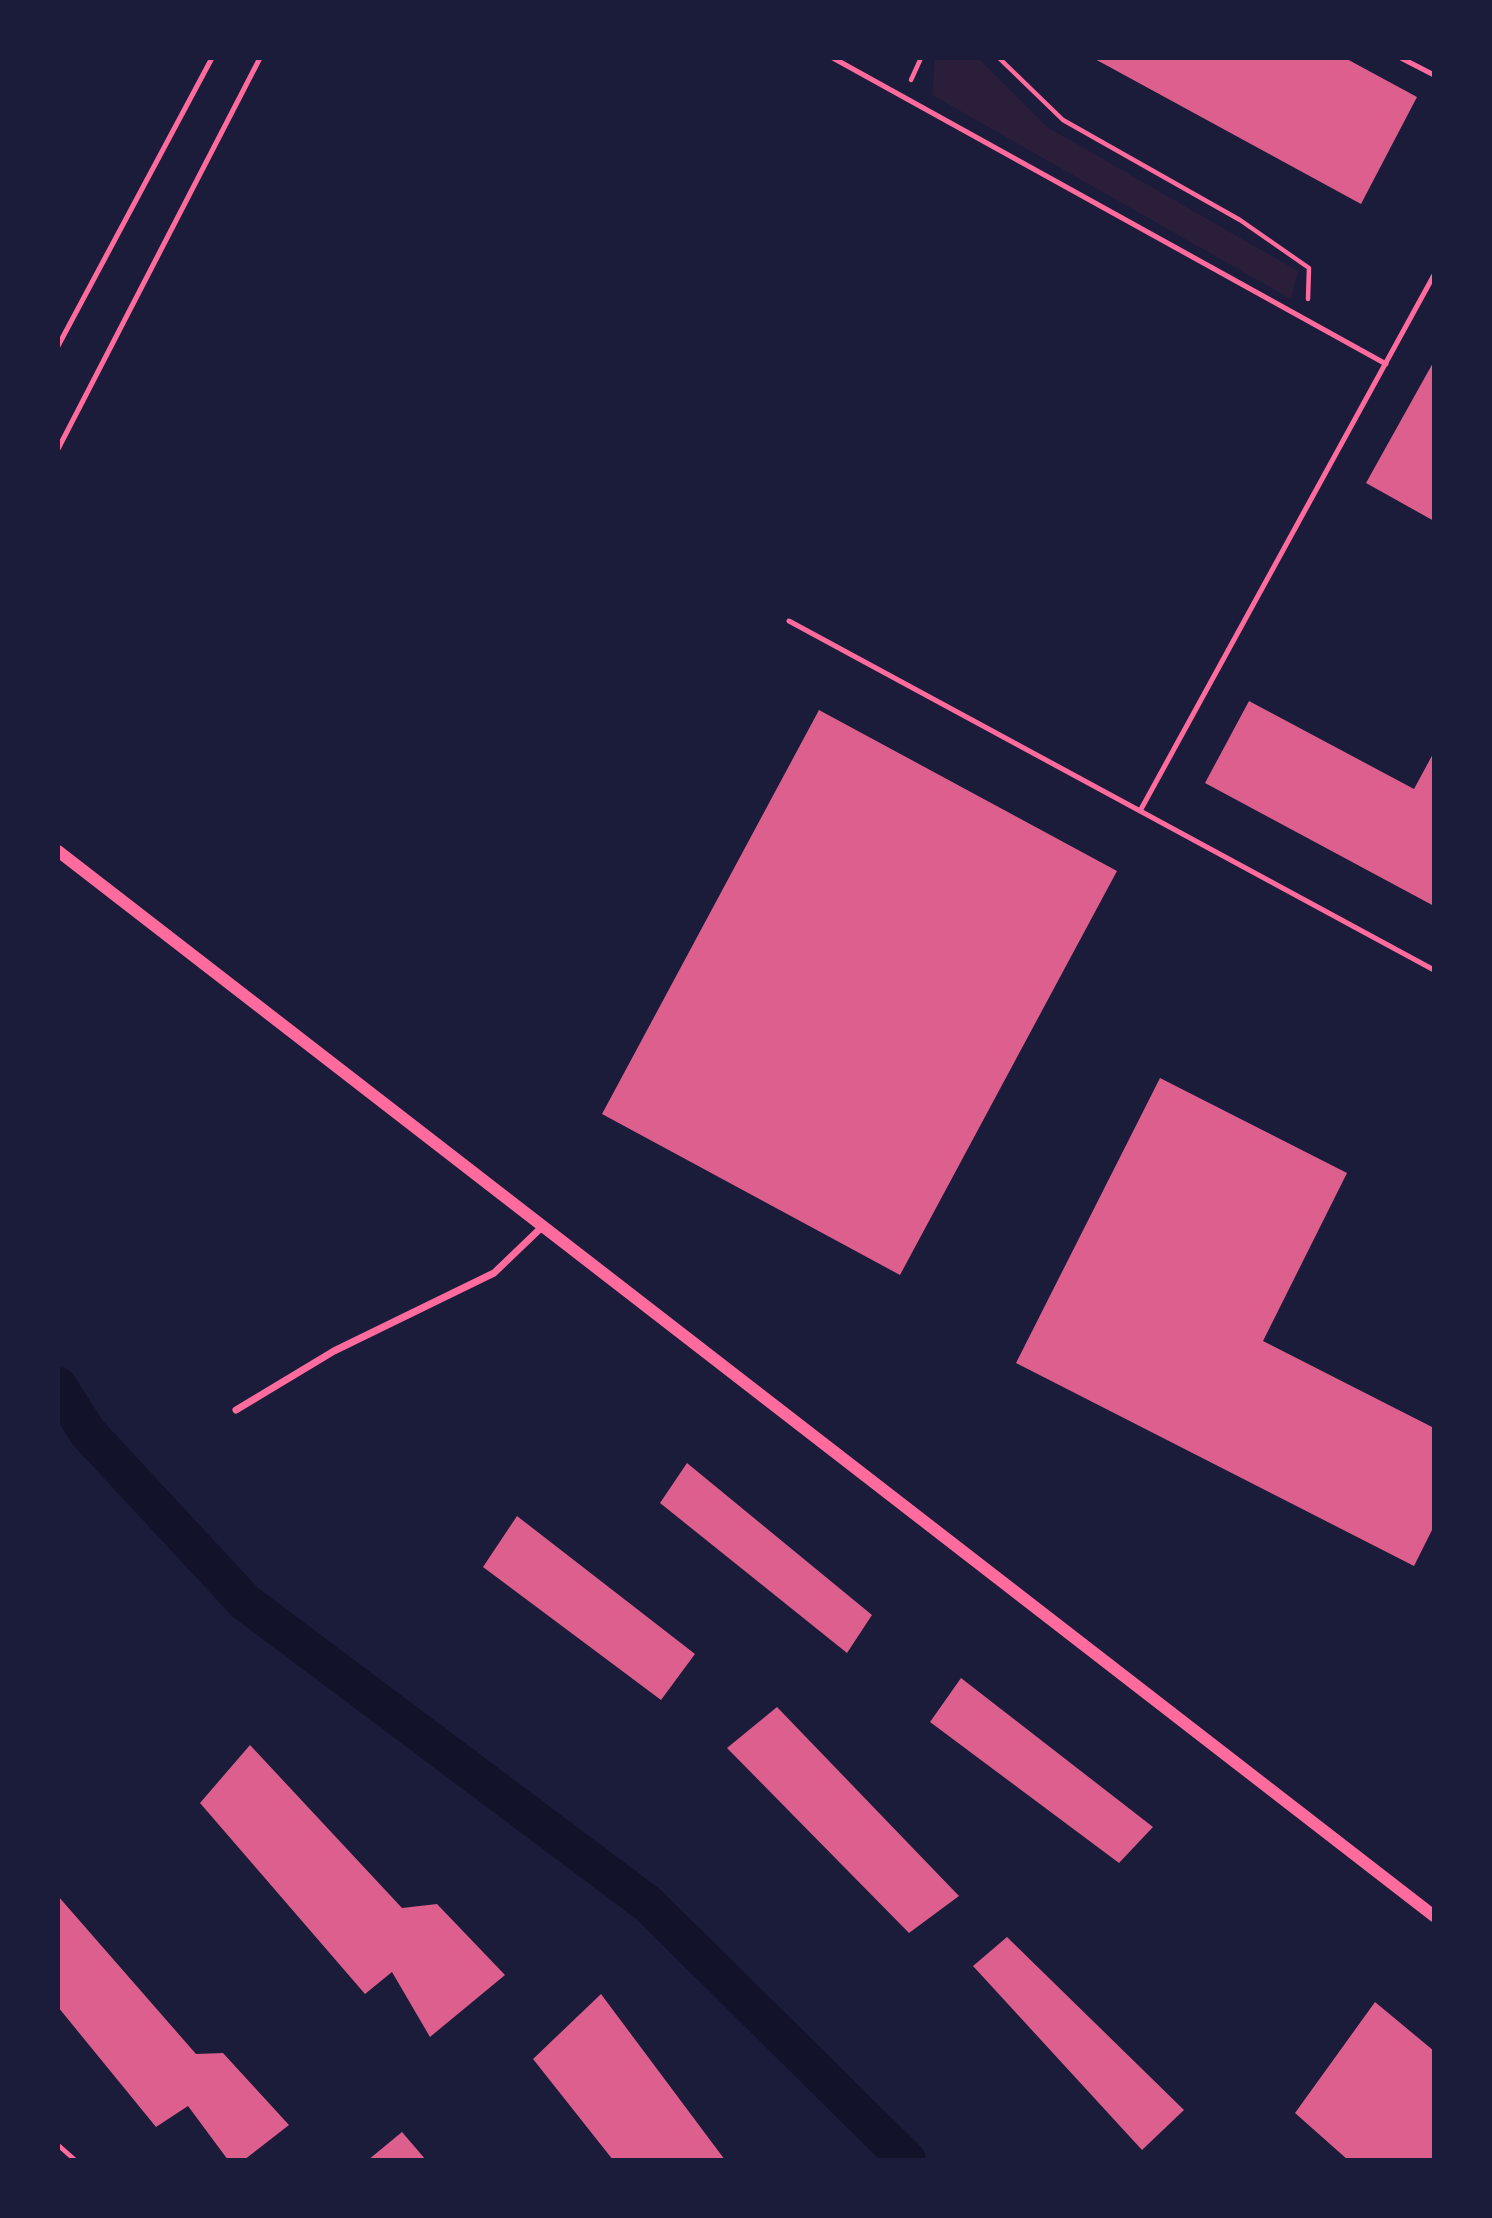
<!DOCTYPE html>
<style>
body{margin:0}
#map{position:relative;width:1492px;height:2218px;overflow:hidden;background:#1b1b3a;font-family:"DejaVu Sans",sans-serif}
canvas{display:block}
.frame{position:absolute;inset:0;border:60px solid #1b1b3a;pointer-events:none}
</style>
<div id="map">
<canvas width="1492" height="2218"></canvas>
<div class="frame"></div>
</div>
<script>
const c = document.querySelector('canvas').getContext('2d');
c.lineJoin = 'round';
function fill(path, color) { c.fillStyle = color; c.fill(path, 'evenodd'); }
const toPath = rows => new Path2D(rows.map(r => 'M' + r).join(''));
function strokePath(path, color, width, dash) { c.strokeStyle = color; c.lineWidth = width; c.lineCap = dash ? 'butt' : 'round'; c.setLineDash(dash || []); c.stroke(path); }
const green = toPath([
 [935,58,978,58,1047,127,1298,271,1291,299,932,95]
]);
const canal = toPath([
 [58,1386,88,1433,245,1602,648,1904,907,2160]
]);
const building = toPath([
 [1093,58,1345,58,1417,97,1361,204],
 [1434,361,1434,521,1366,483],
 [1249,701,1414,789,1434,752,1434,906,1205,783],
 [819,710,1117,871,900,1275,602,1114],
 [1160,1078,1347,1173,1263,1341,1434,1428,1434,1526,1414,1566,1016,1363],
 [687,1463,872,1615,847,1653,660,1503],
 [517,1516,695,1654,661,1700,483,1567],
 [961,1678,1153,1827,1119,1863,930,1722],
 [777,1707,959,1896,909,1933,727,1748],
 [250,1745,402,1908,437,1904,505,1975,430,2037,392,1972,365,1994,200,1803],
 [58,1896,196,2054,223,2053,289,2125,244,2160,228,2160,188,2106,156,2127,58,2007],
 [1007,1937,1184,2110,1142,2150,973,1966],
 [601,1994,725,2160,613,2160,533,2059],
 [1375,2002,1434,2051,1434,2160,1348,2160,1295,2113],
 [402,2132,426,2160,368,2160]
]);
const path = toPath([
 [999,58,1063,120,1240,220,1309,268,1308,299],
 [911,80,921,58],
 [58,2145,75,2160]
]);
const service = toPath([
 [833,58,1386,364],
 [1401,58,1434,75],
 [58,346,212,58],
 [58,449,260,58],
 [789,621,1434,970],
 [1140,811,1434,275]
]);
const minor = toPath([
 [236,1410,334,1351,494,1273,543,1226]
]);
const tertiary = toPath([
 [58,851,1434,1916]
]);
fill(green, '#2a1e3b');
strokePath(canal, '#12122b', 38);
fill(building, '#dd5f8e');
strokePath(path, '#ff6b9d', 4.5);
strokePath(service, '#ff6b9d', 5);
strokePath(minor, '#ff6b9d', 7);
strokePath(tertiary, '#ff6b9d', 12);
</script>
